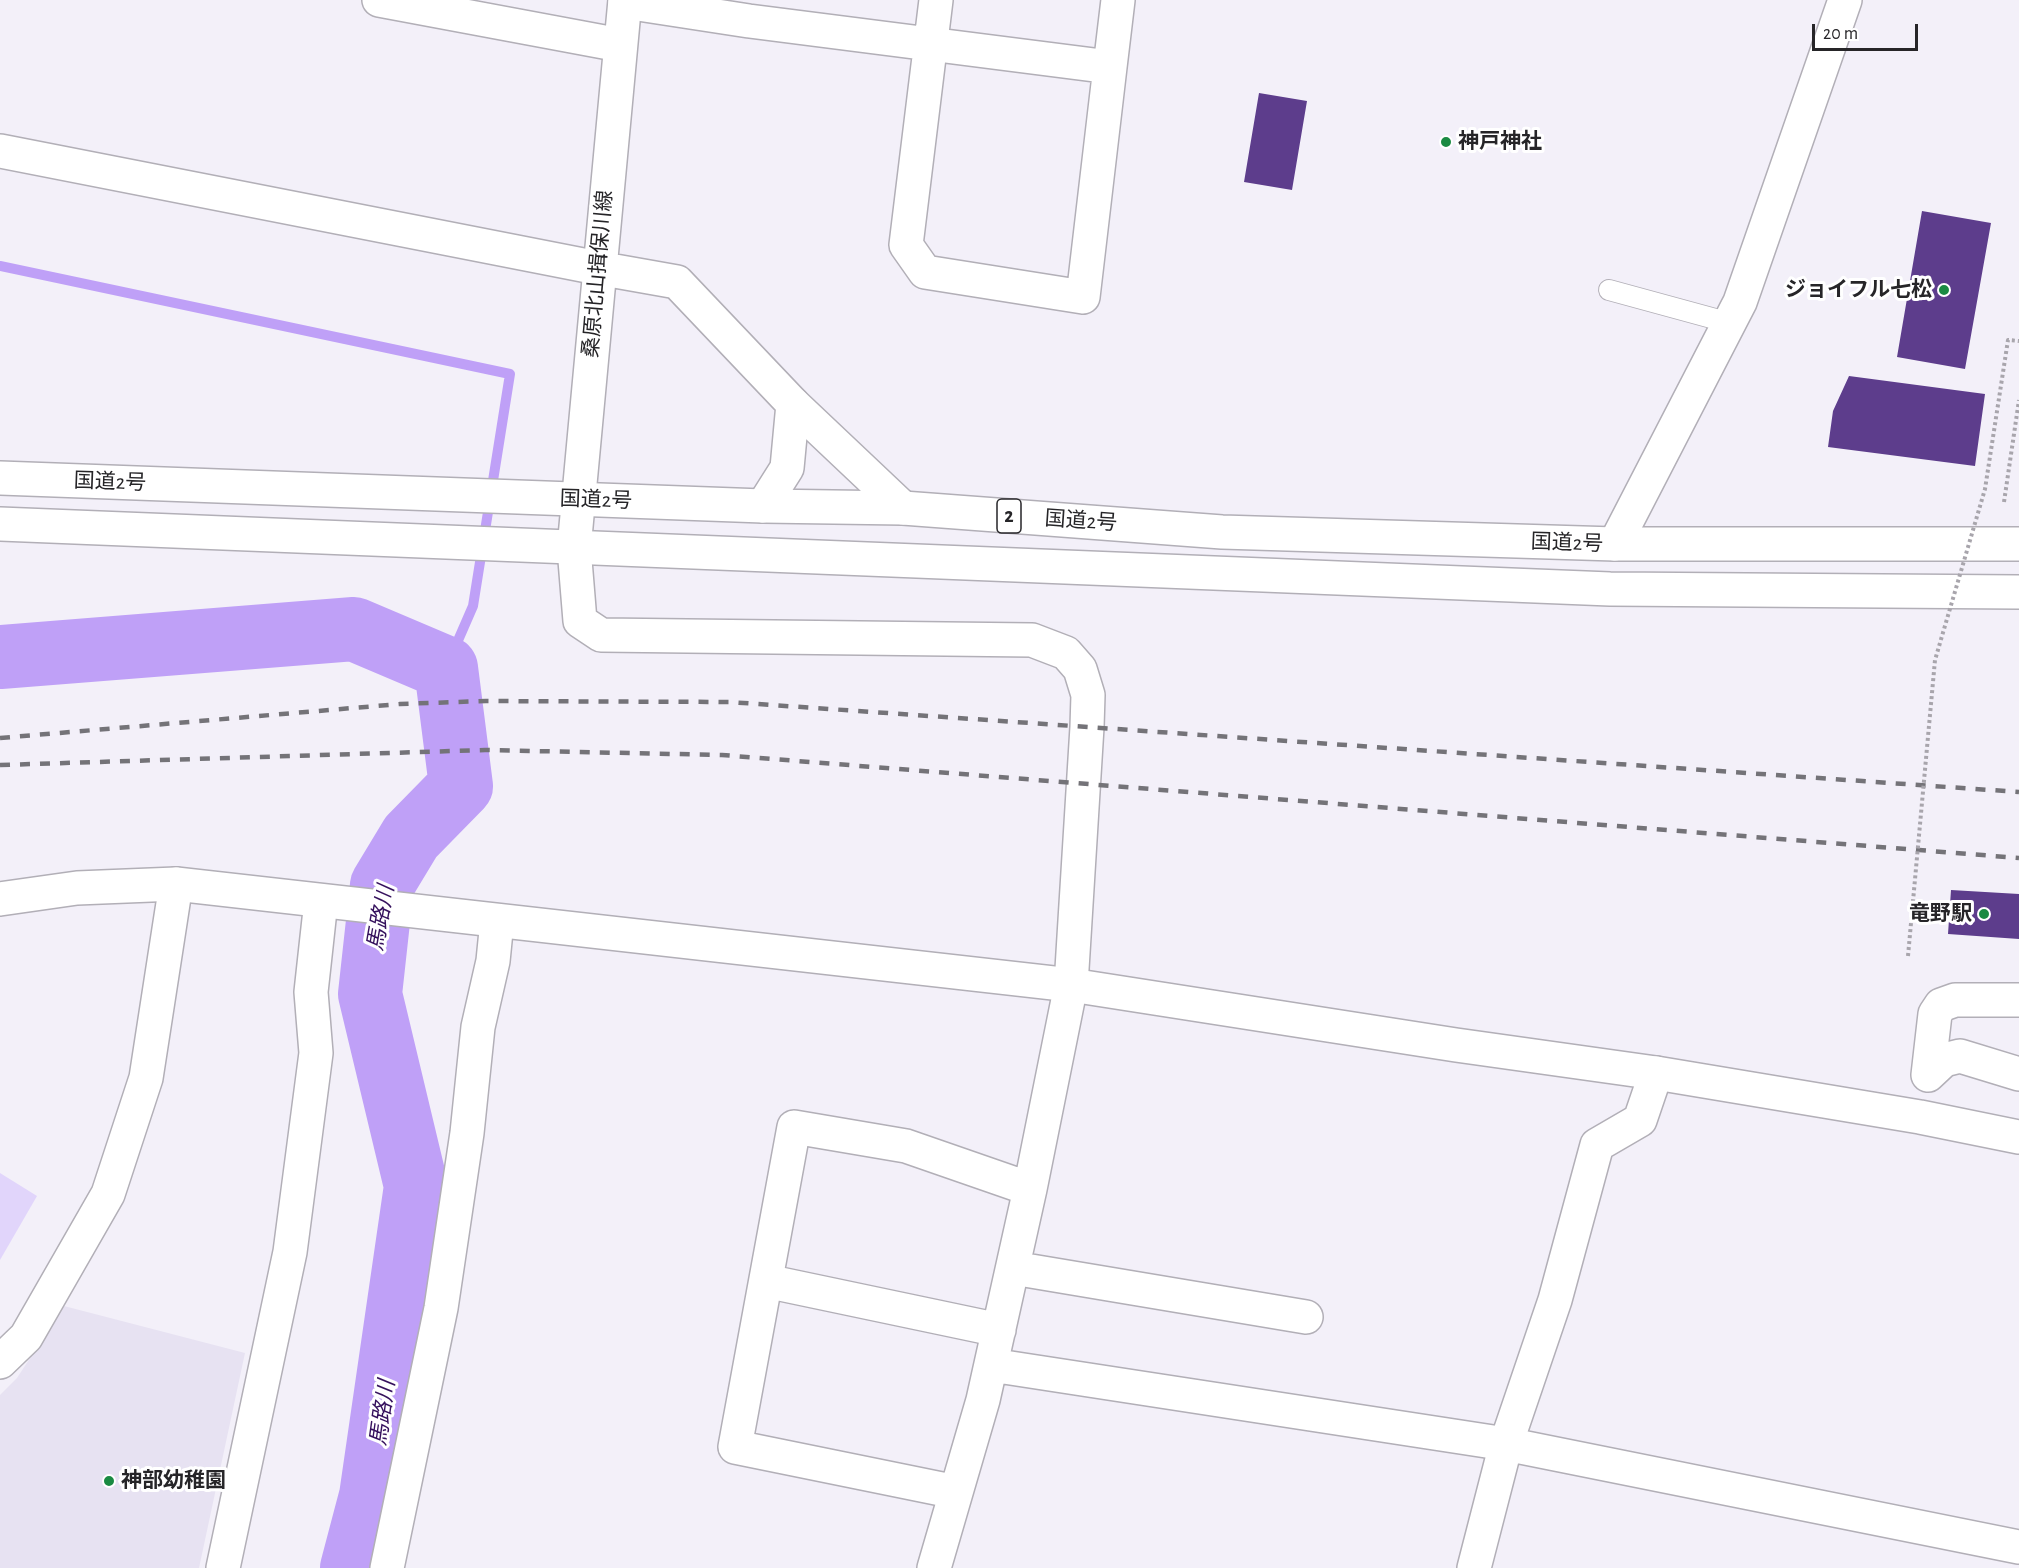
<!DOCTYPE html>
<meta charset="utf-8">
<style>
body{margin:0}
#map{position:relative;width:2019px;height:1568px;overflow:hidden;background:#f3f0f9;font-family:"Alegreya Sans",sans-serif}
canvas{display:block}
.scale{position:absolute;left:1812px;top:24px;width:106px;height:27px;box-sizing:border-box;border:3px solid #262528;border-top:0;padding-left:8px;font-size:18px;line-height:21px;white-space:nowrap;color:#262528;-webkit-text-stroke:4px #fff;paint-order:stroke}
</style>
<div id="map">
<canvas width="2019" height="1568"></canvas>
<div class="scale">20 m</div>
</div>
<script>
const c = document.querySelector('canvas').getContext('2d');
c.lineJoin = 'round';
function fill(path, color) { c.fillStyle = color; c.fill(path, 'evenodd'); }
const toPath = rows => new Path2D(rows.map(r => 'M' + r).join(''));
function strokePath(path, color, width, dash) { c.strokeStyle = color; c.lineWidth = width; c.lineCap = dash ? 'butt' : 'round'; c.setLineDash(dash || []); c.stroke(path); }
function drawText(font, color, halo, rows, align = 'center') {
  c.font = font + ' "Alegreya Sans","Noto Sans JP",sans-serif'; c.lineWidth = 6; c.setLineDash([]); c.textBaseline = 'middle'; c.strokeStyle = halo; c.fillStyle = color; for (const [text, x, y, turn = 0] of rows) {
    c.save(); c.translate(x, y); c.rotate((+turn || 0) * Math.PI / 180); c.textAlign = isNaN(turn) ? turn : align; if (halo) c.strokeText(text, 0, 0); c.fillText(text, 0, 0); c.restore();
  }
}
const built = toPath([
 [64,1306,245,1353,199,1568,0,1568,0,1395,17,1378]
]);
const green = toPath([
 [0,1173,37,1196,0,1260]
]);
const stream = toPath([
 [0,266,510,374,473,606,446,668]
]);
const river = toPath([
 [0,657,354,629,446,668,461,786,411,837,382,885,370,994,416,1186,371,1496,352,1568]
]);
const building = toPath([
 [1259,93,1307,101,1292,190,1244,182],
 [1922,211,1991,223,1965,369,1897,357],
 [1849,376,1985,394,1975,466,1828,447,1833,411],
 [1951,890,2019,894,2019,939,1948,934]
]);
const path = toPath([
 [2004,502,2019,400]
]);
const lane = toPath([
 [1609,290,1730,323]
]);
const street = toPath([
 [379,0,620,45],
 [936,0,906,245,925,272,1083,297,1110,67],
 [625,2,749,21,1110,67,1118,0],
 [0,151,598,268],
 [793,404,903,508],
 [1615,544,1740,302,1845,0],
 [574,548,580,621,601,635,1032,640,1066,653,1080,669,1088,695,1087,727,1071,985,1030,1189,983,1400,934,1568],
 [1013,1268,1306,1317],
 [766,1281,999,1330],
 [0,1362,26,1337,108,1194,146,1078,176,884],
 [991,1365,1506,1444,2019,1547],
 [956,1492,735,1447,794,1127,906,1146,1030,1189],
 [223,1568,290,1252,316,1053,311,992,321,901],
 [387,1568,441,1308,467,1133,478,1027,493,961,497,921],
 [1474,1568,1506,1444,1555,1300,1597,1145,1640,1120,1656,1073]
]);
const secondary = toPath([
 [598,268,677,282,793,404,787,468,763,506],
 [574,548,625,0],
 [0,899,77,888,176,884,1071,985,1456,1045,1656,1073,1920,1117,2019,1137],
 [2019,1000,1955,1000,1941,1005,1935,1014,1928,1075,1944,1060,1960,1056,2019,1074]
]);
const highway = toPath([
 [0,478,763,506,903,508,1222,532,1615,544,2019,544],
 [0,524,1610,589,2019,592]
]);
const rail = toPath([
 [0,738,400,704,486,701,729,702,2019,792],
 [0,765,485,750,722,755,2019,858]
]);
const pathBridge = toPath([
 [1908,956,1935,660,1985,489,2008,340,2019,341]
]);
const markers = [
 [1446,142,6,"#1a8a42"],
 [1944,290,6,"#1a8a42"],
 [1984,914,6,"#1a8a42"],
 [109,1481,6,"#1a8a42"]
];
const shields = [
 [1009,516,24]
];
const shieldNames = [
 ["2",1009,516]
];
const poiNames = [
 ["神戸神社",1458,142],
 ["ジョイフル七松",1932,290,"right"],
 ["竜野駅",1972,914,"right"],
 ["神部幼稚園",121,1481]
];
const streetNames = [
 ["桑原北山揖保川線",598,274,-85],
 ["国道2号",110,482,2],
 ["国道2号",596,500,2],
 ["国道2号",1081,521,4],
 ["国道2号",1567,543,2]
];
const waterNames = [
 ["馬路川",381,918,-80],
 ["馬路川",383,1413,-82]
];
fill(built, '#e7e2f2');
fill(green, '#e1d5fb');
strokePath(stream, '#bfa0f7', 10);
strokePath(river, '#bfa0f7', 64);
fill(building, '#5d3d8c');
strokePath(lane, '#b2afb7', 22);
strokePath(street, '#b2afb7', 36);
strokePath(secondary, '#b2afb7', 36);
strokePath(highway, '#b2afb7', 36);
strokePath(path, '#a8a5ac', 4, [3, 3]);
strokePath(lane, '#fff', 20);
strokePath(street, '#fff', 33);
strokePath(secondary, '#fff', 33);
strokePath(highway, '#fff', 33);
strokePath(rail, '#747378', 4.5, [10, 10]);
strokePath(pathBridge, '#a8a5ac', 4, [3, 3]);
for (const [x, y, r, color] of markers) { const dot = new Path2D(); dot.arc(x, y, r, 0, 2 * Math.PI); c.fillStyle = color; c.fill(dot); strokePath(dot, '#fff', 2); }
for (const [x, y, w] of shields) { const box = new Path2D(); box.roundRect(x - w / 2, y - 17, w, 34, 4.5); c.fillStyle = '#fff'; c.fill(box); strokePath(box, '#262528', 1.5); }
drawText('bold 20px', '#262528', null, shieldNames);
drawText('bold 21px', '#262528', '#fff', poiNames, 'left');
drawText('21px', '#262528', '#fff', streetNames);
drawText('italic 22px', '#35115d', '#fff', waterNames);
</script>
